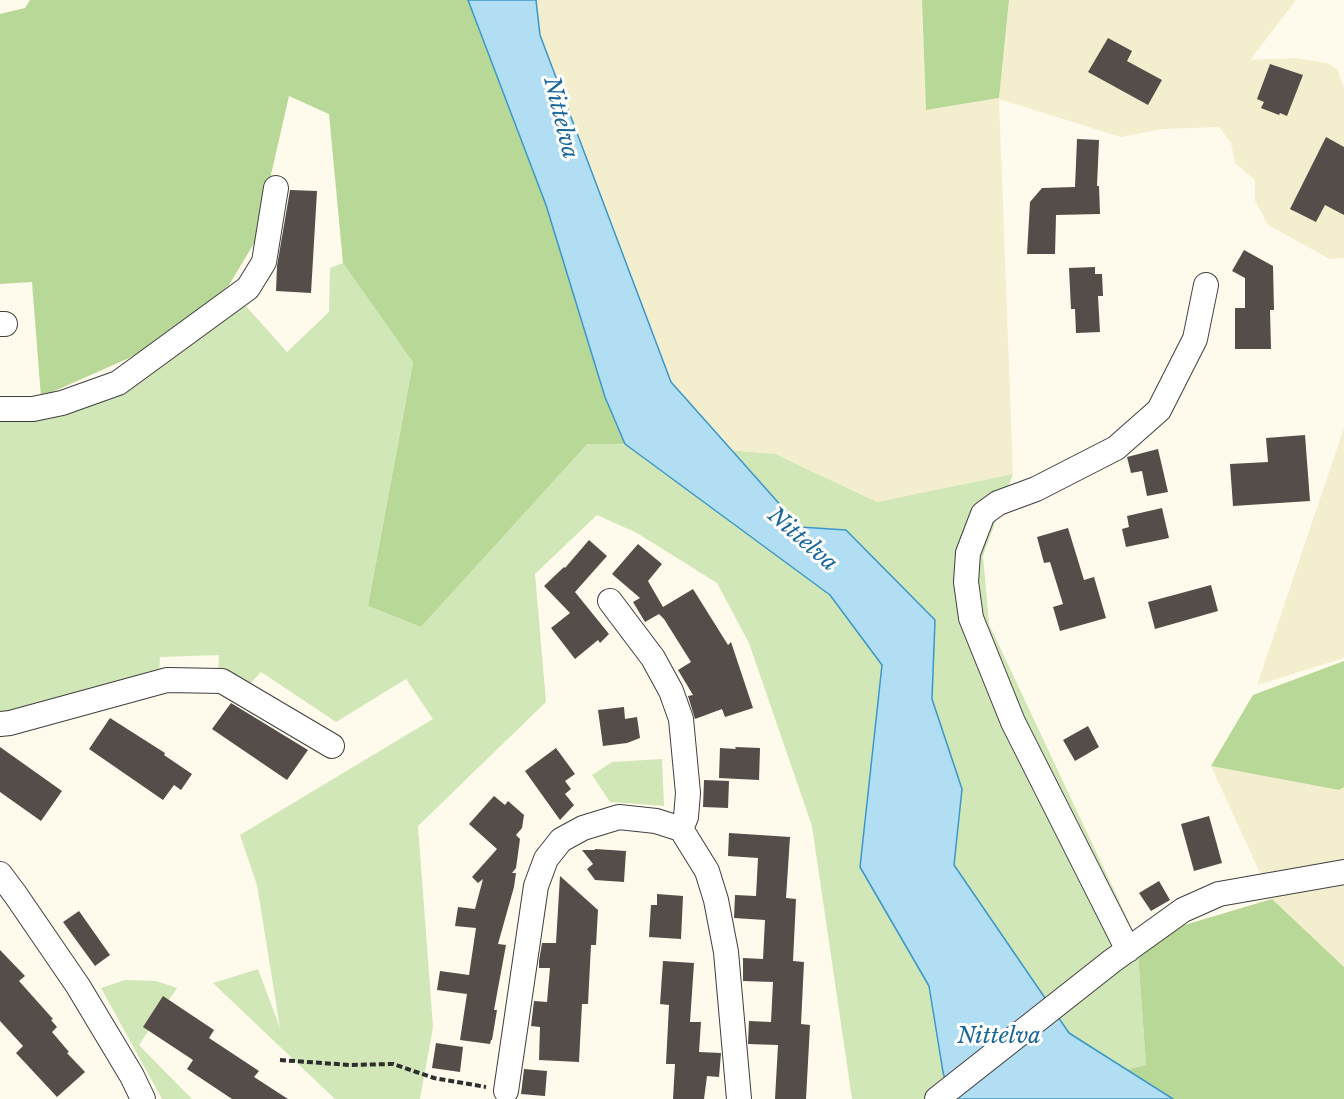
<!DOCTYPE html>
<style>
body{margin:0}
canvas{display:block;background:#fefaec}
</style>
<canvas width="1344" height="1099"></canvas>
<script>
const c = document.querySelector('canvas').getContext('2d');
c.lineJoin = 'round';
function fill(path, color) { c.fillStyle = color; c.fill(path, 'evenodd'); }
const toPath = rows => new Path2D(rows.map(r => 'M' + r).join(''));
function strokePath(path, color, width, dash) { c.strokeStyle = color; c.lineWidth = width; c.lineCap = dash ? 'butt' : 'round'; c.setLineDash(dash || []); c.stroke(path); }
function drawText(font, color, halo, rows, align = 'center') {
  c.font = font + ' "Libre Baskerville",serif'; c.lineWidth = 6; c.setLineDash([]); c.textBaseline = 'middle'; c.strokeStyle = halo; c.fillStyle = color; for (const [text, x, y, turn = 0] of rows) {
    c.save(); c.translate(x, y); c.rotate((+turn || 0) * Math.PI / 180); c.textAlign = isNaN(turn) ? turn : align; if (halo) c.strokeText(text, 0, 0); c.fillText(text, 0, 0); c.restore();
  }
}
const farmland = toPath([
 [530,0,922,0,926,110,999,98,1009,0,1296,0,1250,60,1295,58,1327,63,1337,69,1344,88,1344,258,1330,259,1268,225,1255,201,1255,180,1235,163,1231,143,1219,127,1163,129,1121,137,999,99,1013,474,877,502,775,454,695,447,618,348],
 [1344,428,1344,658,1257,685],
 [1211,766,1339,790,1344,787,1344,967,1272,899]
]);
const green = toPath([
 [343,263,413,361,368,606,421,627,587,443,695,447,775,454,877,502,1013,474,983,556,989,624,1137,939,1146,1065,1020,1094,1022,1099,852,1099,812,826,749,643,717,583,637,533,597,515,535,574,546,702,418,826,433,1027,420,1099,335,1099,213,983,258,969,280,1028,257,885,240,835,433,719,406,679,336,722,261,672,248,686,218,674,219,655,160,657,159,677,0,716,0,418,123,389,245,305,287,352,329,312,330,268],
 [662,759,664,806,610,802,592,775,612,762],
 [125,980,156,981,177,988,139,1045,192,1099,162,1099,101,988]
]);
const forest = toPath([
 [30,0,468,0,546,205,605,397,625,444,587,444,421,627,368,606,413,362,343,263,329,114,289,96,256,240,229,285,176,331,129,358,41,397,32,282,0,284,0,14,25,8],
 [922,0,1009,0,999,98,926,110],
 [1344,661,1344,787,1339,790,1211,766,1253,695],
 [1272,899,1344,967,1344,1099,1022,1099,1019,1094,1146,1065,1137,939]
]);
const water = toPath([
 [468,0,536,0,540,35,671,382,800,527,846,530,935,620,932,699,962,789,954,865,1069,1033,1173,1099,950,1099,943,1072,929,986,860,867,882,665,830,595,625,444,605,397,546,205,468,0]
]);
const building = toPath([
 [1108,38,1132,51,1127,61,1162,80,1148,105,1088,72],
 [1270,64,1303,75,1287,116,1280,113,1279,115,1261,108,1264,102,1257,99],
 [1326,137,1344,147,1344,215,1325,205,1316,222,1290,209],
 [1077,139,1099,140,1097,186,1099,186,1100,214,1056,215,1055,254,1027,254,1030,202,1042,188,1075,187],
 [290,190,317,191,311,293,276,291,277,266],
 [1244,250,1273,266,1274,310,1270,310,1271,349,1235,349,1235,308,1245,308,1245,278,1232,271],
 [1095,267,1095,274,1102,274,1103,296,1098,296,1100,332,1076,333,1075,309,1071,309,1069,268],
 [1305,435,1310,501,1233,506,1230,464,1268,462,1266,438],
 [1158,449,1168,492,1147,496,1142,471,1131,473,1127,457],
 [1162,508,1169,538,1126,547,1122,529,1129,527,1127,516],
 [1068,528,1084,580,1094,577,1106,618,1060,631,1053,607,1063,604,1050,562,1044,563,1037,537],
 [589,540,607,556,575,592,609,634,600,643,598,640,575,659,551,628,570,613,544,586,564,567,565,568],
 [638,544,662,564,648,581,663,607,693,589,728,645,731,642,753,708,725,717,722,709,695,719,688,696,693,695,678,670,691,662,664,619,659,614,645,622,633,602,640,598,612,574],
 [1211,585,1218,611,1155,629,1148,602],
 [231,703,308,750,287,780,212,729],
 [624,707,625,719,637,717,640,738,627,743,603,746,598,710],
 [110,718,165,753,164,755,192,774,181,790,174,785,163,800,89,749],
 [1088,726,1099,747,1075,761,1063,740],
 [0,747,62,791,41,821,0,792],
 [735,747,760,748,759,780,719,778,720,748,736,749],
 [556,748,575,774,565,781,571,789,565,794,574,805,560,820,525,771],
 [704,780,729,781,728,808,703,807],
 [494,796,505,805,508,801,524,815,522,828,516,835,520,839,516,868,512,873,516,873,514,887,498,944,506,945,494,1010,497,1010,492,1040,491,1040,490,1044,460,1040,467,994,437,990,440,971,469,975,476,928,455,926,458,907,475,909,483,879,478,883,472,877,497,849,469,824],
 [1209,816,1222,863,1194,871,1181,824],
 [729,833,790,837,786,898,796,899,793,961,804,962,801,1024,810,1025,806,1099,775,1099,778,1045,748,1044,749,1021,771,1022,773,982,743,981,743,958,763,959,765,920,734,918,735,895,756,896,758,858,728,856],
 [595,849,626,851,624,882,595,880,587,869,593,864,582,850,595,850],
 [560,876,598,910,596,945,591,945,588,1004,582,1004,579,1062,539,1060,540,1027,531,1026,534,1001,547,1002,550,968,539,968,539,961,542,943,556,943],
 [1159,881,1170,900,1151,911,1139,893],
 [657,894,683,896,681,939,649,937,651,905,657,905],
 [79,911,110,955,95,966,63,922],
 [0,950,25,976,19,981,53,1019,51,1020,57,1027,52,1032,69,1052,67,1053,85,1072,57,1097,16,1053,23,1046,0,1021],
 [663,961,694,963,690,1022,701,1022,699,1052,721,1053,719,1077,707,1076,704,1099,673,1099,675,1064,666,1064,669,1005,660,1004],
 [163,996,214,1030,209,1038,259,1071,254,1077,288,1099,232,1099,187,1069,193,1060,143,1027],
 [436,1043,463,1047,460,1072,432,1068],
 [524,1069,547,1071,545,1096,521,1094]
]);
const path = toPath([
 [280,1060,350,1065,393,1064,434,1078,486,1087]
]);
const minor = toPath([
 [0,324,5,324],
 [0,409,33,409,62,403,118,383,248,288,264,262,276,188],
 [610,601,653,658,671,691,681,719,688,793,686,817,681,829],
 [0,724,10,723,167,680,222,681,332,746],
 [0,874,15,894,78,986,132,1076,143,1099],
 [1128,950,1013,722,971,618,966,582,968,553,983,514,998,503,1036,489,1116,448,1159,410,1195,339,1206,285],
 [506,1091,536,886,546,859,561,840,583,828,619,817,656,821,681,829,707,871,716,900,726,952,739,1099],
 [937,1099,1112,961,1183,910,1219,894,1344,872]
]);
const waterNames = [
 ["Nittelva",560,118,76],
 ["Nittelva",802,540,41],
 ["Nittelva",999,1037]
];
fill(farmland, '#f3eecd');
fill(green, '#d2e7b7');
fill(forest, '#b7d896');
fill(water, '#b2def4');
strokePath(water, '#3b97c9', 1.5);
fill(building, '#544d49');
strokePath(minor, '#3f3f3f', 26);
strokePath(path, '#2e2e2e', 4, [6, 3]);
strokePath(minor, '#fff', 24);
drawText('italic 22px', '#19679a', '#fff', waterNames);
</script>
